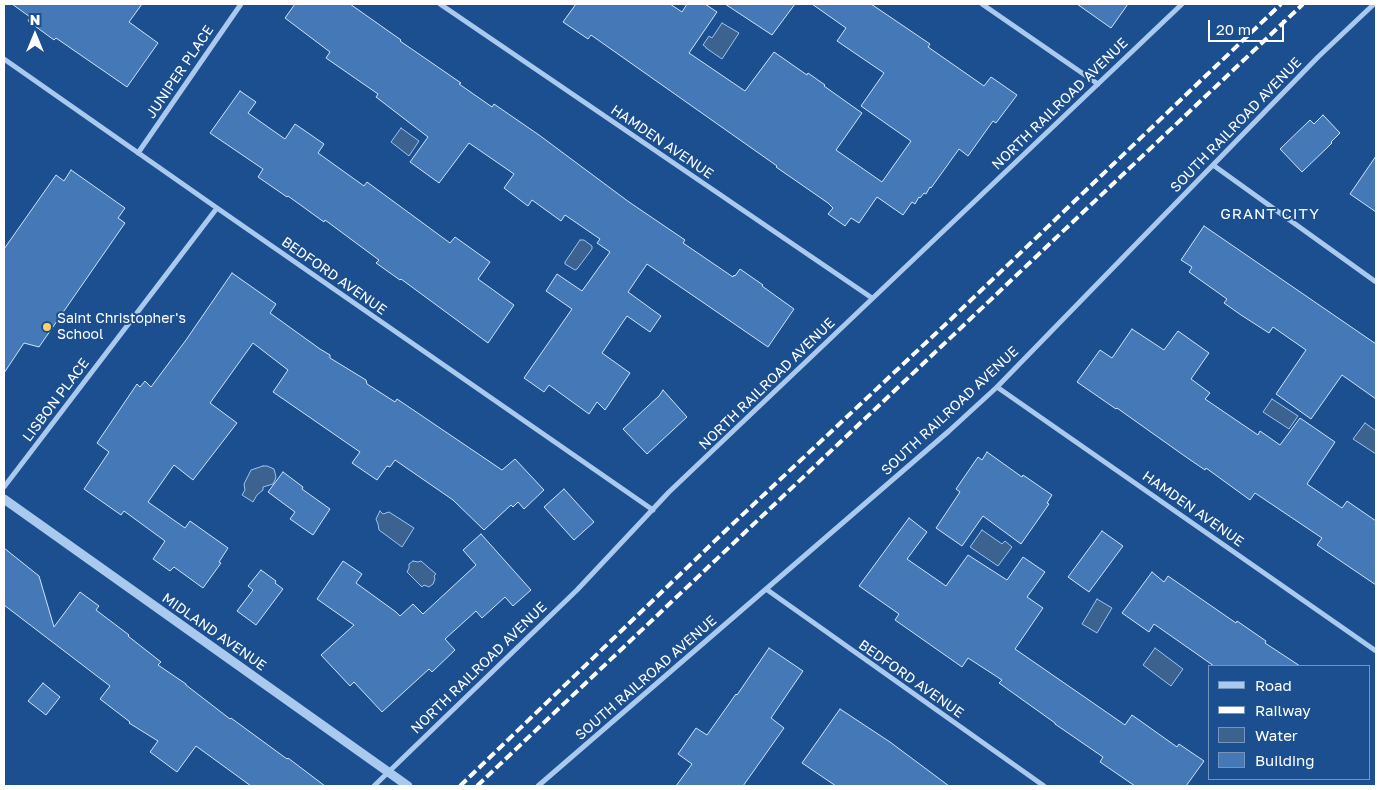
<!DOCTYPE html>
<style>
body{margin:0}
#map{position:relative;width:1380px;height:790px;overflow:hidden;background:#1b4f8f;font-family:"Golos Text",sans-serif}
canvas{display:block}
.frame{position:absolute;inset:0;border:5px solid #fff;pointer-events:none}
.legend{position:absolute;left:1208px;top:665px;width:162px;height:115px;box-sizing:border-box;background:#1b4f8f;border:1px solid #7695bc;margin:0;padding:6px 9px;list-style:none;font-size:15px;color:#fff}
.legend li{display:flex;align-items:center;gap:10px;height:25px}
.legend b{width:25px;border:1px solid #7695bc}
.north{position:absolute;left:10px;top:10px;width:50px;height:50px;-webkit-text-stroke:4px #1b4f8f;paint-order:stroke;rotate:0deg;font-size:14px;font-weight:700;line-height:20px;text-align:center;color:#fff}
.north::after{content:'';display:block;margin:auto;width:18px;height:22px;background:#fff;clip-path:polygon(50% 0,100% 100%,50% 72%,0 100%)}
.scale{position:absolute;left:1208px;top:20px;width:76px;height:22px;box-sizing:border-box;border:2px solid #fff;border-top:0;padding-left:6px;font-size:15px;line-height:18px;white-space:nowrap;color:#fff;-webkit-text-stroke:4px #1b4f8f;paint-order:stroke}
</style>
<div id="map">
<canvas width="1380" height="790"></canvas>
<div class="frame"></div>
<ul class="legend">
<li><b style="height:6px;background:#a9c9ee"></b>Road</li>
<li><b style="height:6px;background:#fff"></b>Railway</li>
<li><b style="height:14px;background:#3c6290"></b>Water</li>
<li><b style="height:14px;background:#4478b7"></b>Building</li>
</ul>
<div class="north">N</div>
<div class="scale">20 m</div>
</div>
<script>
const context = document.querySelector('canvas').getContext('2d');
context.lineJoin = 'round';
function fillPath(path, color) { context.fillStyle = color; context.fill(path, 'evenodd'); }
const shape = rows => new Path2D(rows.map(r => 'M' + r).join(''));
function stroke(path, color, width, dash) { context.strokeStyle = color; context.lineWidth = width; context.lineCap = dash ? 'butt' : 'round'; context.setLineDash(dash || []); context.stroke(path); }
function drawText(font, color, halo, rows, align = 'center') {
  context.font = font + ' "Golos Text",sans-serif'; context.lineWidth = 4; context.setLineDash([]); context.textBaseline = 'middle'; context.strokeStyle = halo; context.fillStyle = color; for (const [text, x, y, turn = 0] of rows) {
    context.save(); context.translate(x, y); context.rotate((+turn || 0) * Math.PI / 180); context.textAlign = isNaN(turn) ? turn : align; if (halo) context.strokeText(text, 0, 0); context.fillText(text, 0, 0); context.restore();
  }
}
const water = shape([
 [722,23,739,33,722,59,706,48,706,47,703,45,709,36,712,38,722,23],
 [401,128,419,141,409,156,391,142,401,128],
 [580,240,584,240,592,246,592,249,577,269,575,270,565,264,565,262,580,240],
 [1272,399,1298,416,1289,429,1263,412,1272,399],
 [1365,423,1376,431,1376,454,1353,439,1365,423],
 [263,466,267,466,274,469,276,477,275,480,273,484,263,487,263,490,257,495,253,502,242,495,245,490,244,484,251,470,263,466],
 [380,511,383,514,389,512,414,528,402,547,379,530,378,524,376,519,380,511],
 [982,530,1002,544,1005,541,1012,547,998,566,970,547,982,530],
 [413,561,418,562,421,561,436,574,434,576,435,579,433,584,429,587,424,585,422,587,407,572,409,568,409,564,413,561],
 [1097,599,1112,608,1097,633,1082,624,1097,599],
 [1155,648,1183,669,1171,686,1143,665,1155,648]
]);
fillPath(water, '#3c6290');
stroke(water, '#9cc4f0', 1);
const building = shape([
 [12,4,142,4,129,22,158,43,127,87,56,38,54,40,28,21,30,17,12,4],
 [295,4,350,4,401,40,400,41,461,83,459,84,492,107,494,104,539,135,629,202,685,240,683,243,733,277,734,275,735,276,740,269,763,285,762,286,794,309,768,347,647,264,628,292,661,316,650,332,627,316,602,353,630,373,605,410,597,402,589,414,549,385,544,392,524,378,572,309,546,291,557,274,582,291,610,252,597,243,600,239,565,215,561,221,532,200,528,206,504,188,514,174,469,143,439,183,410,162,428,137,376,97,378,94,326,58,330,52,285,18,295,4],
 [576,4,670,4,682,12,687,4,705,4,717,12,689,53,745,91,774,52,807,75,808,73,825,85,824,86,862,113,836,150,882,182,911,141,861,106,884,73,837,41,846,28,812,4,871,4,930,44,928,47,984,86,991,77,1017,95,996,123,993,121,968,156,959,149,931,188,930,187,926,194,924,193,920,198,919,197,915,204,912,202,903,215,877,197,859,223,851,218,845,226,828,214,833,208,828,203,776,167,777,166,591,35,588,39,563,22,576,4],
 [725,4,795,4,772,35,725,4],
 [1077,4,1128,4,1111,28,1077,4],
 [240,91,256,102,248,113,285,139,295,124,324,144,318,153,364,186,367,182,450,243,455,237,490,262,478,279,514,305,488,343,401,279,400,280,376,263,379,260,325,220,324,222,288,196,287,197,258,177,263,169,210,133,240,91],
 [1323,115,1340,133,1331,142,1332,143,1302,172,1280,149,1310,120,1314,124,1323,115],
 [1376,156,1376,212,1350,194,1376,156],
 [71,170,125,208,118,218,125,223,39,347,24,343,4,373,4,249,56,175,64,181,71,170],
 [1204,226,1376,344,1376,399,1342,375,1311,419,1276,394,1306,350,1273,327,1269,333,1241,315,1224,303,1227,299,1189,272,1192,267,1181,260,1204,226],
 [232,273,276,304,270,313,320,349,330,355,330,358,366,380,367,384,395,402,397,399,502,470,515,459,544,490,524,509,518,502,513,507,511,505,484,530,453,500,395,460,390,467,387,466,377,480,352,463,360,452,273,392,288,370,253,343,210,403,237,423,193,480,174,465,148,502,185,528,190,521,228,548,219,562,221,563,203,588,174,567,170,571,153,559,165,541,124,511,121,515,84,489,109,452,97,443,137,384,140,387,145,381,151,387,186,340,232,273],
 [1132,329,1164,350,1178,331,1209,353,1191,379,1210,393,1205,399,1258,435,1260,431,1280,445,1300,418,1335,442,1307,484,1342,508,1347,501,1376,521,1376,585,1317,545,1322,538,1255,493,1250,500,1206,468,1205,470,1186,457,1117,408,1116,409,1077,382,1100,350,1112,358,1132,329],
 [663,390,687,417,647,454,623,429,659,396,663,390],
 [987,452,1022,477,1023,475,1052,495,1047,503,1049,504,1021,544,983,516,962,546,936,528,960,492,956,489,978,457,982,460,987,452],
 [283,472,303,487,302,489,330,509,313,535,290,519,295,512,268,492,283,472],
 [564,489,594,522,574,540,544,507,564,489],
 [909,518,927,532,907,559,946,586,968,555,1007,580,1023,557,1045,572,1027,597,1043,608,1015,649,1125,725,1132,715,1177,747,1179,744,1204,761,1186,786,1135,786,1100,762,1103,757,1055,724,1055,723,999,683,1002,680,968,658,962,667,895,620,899,614,859,586,909,518],
 [1102,531,1123,546,1089,592,1068,577,1102,531],
 [481,534,531,590,513,606,505,597,482,618,476,611,445,639,455,650,432,672,429,669,382,712,354,682,350,686,321,655,354,625,317,599,343,561,362,574,356,583,396,612,400,616,413,604,423,614,476,565,463,550,481,534],
 [4,548,39,576,54,627,80,592,99,606,96,610,129,635,128,636,161,662,158,665,186,684,186,685,230,719,231,718,287,759,288,758,325,786,251,786,196,746,177,772,150,752,158,741,129,723,130,722,100,699,110,686,4,605,4,548],
 [261,570,276,581,275,583,283,589,256,625,237,611,253,590,248,586,261,570],
 [1152,572,1164,582,1168,576,1236,623,1237,621,1266,641,1265,643,1300,666,1214,666,1154,624,1149,632,1122,613,1152,572],
 [769,648,803,671,771,718,784,728,743,786,676,786,692,764,678,754,696,728,707,735,736,694,737,695,769,648],
 [43,683,60,697,46,715,28,701,43,683],
 [840,709,890,742,949,786,836,786,802,763,840,709]
]);
fillPath(building, '#4478b7');
stroke(building, '#cfe3fa', 1);
stroke(shape([
 [440,4,872,298],
 [982,4,1098,84],
 [4,59,217,208,653,510],
 [138,153,241,4],
 [1213,165,1376,282],
 [997,387,1376,651],
 [4,487,217,208],
 [766,589,1044,786],
 [374,786,577,590,669,492,1182,4],
 [538,786,949,431,997,387,1318,57,1374,4]
]), '#a9c9ee', 5);
stroke(shape([
 [4,499,408,786]
]), '#a9c9ee', 9);
stroke(shape([
 [460,786,722,534,948,322,1281,4],
 [477,786,1303,4]
]), '#fff', 4, [9, 4]);
for (const [x, y, r, color] of [
 [47,327,5,"#ffd166"]
]) { const dot = new Path2D(); dot.arc(x, y, r, 0, 2 * Math.PI); context.fillStyle = color; context.fill(dot); stroke(dot, '#1b4f8f', 2); }
drawText('14px', '#fff', '#1b4f8f', [
 ["JUNIPER PLACE",180,72,-56],
 ["NORTH RAILROAD AVENUE",1060,104,-44],
 ["SOUTH RAILROAD AVENUE",1236,125,-46],
 ["HAMDEN AVENUE",662,142,34],
 ["BEDFORD AVENUE",334,276,35],
 ["NORTH RAILROAD AVENUE",767,384,-44],
 ["LISBON PLACE",56,400,-53],
 ["SOUTH RAILROAD AVENUE",950,411,-43],
 ["HAMDEN AVENUE",1193,509,35],
 ["MIDLAND AVENUE",214,632,35],
 ["NORTH RAILROAD AVENUE",479,668,-44],
 ["SOUTH RAILROAD AVENUE",646,678,-41],
 ["BEDFORD AVENUE",911,679,35]
]);
drawText('14px', '#fff', '#1b4f8f', [
 ["Saint Christopher's",57,319],
 ["School",57,335]
], 'left');
context.letterSpacing = '1px';
drawText('15px', '#fff', '#1b4f8f', [
 ["GRANT CITY",1270,214]
]);
context.letterSpacing = '0px';
</script>
